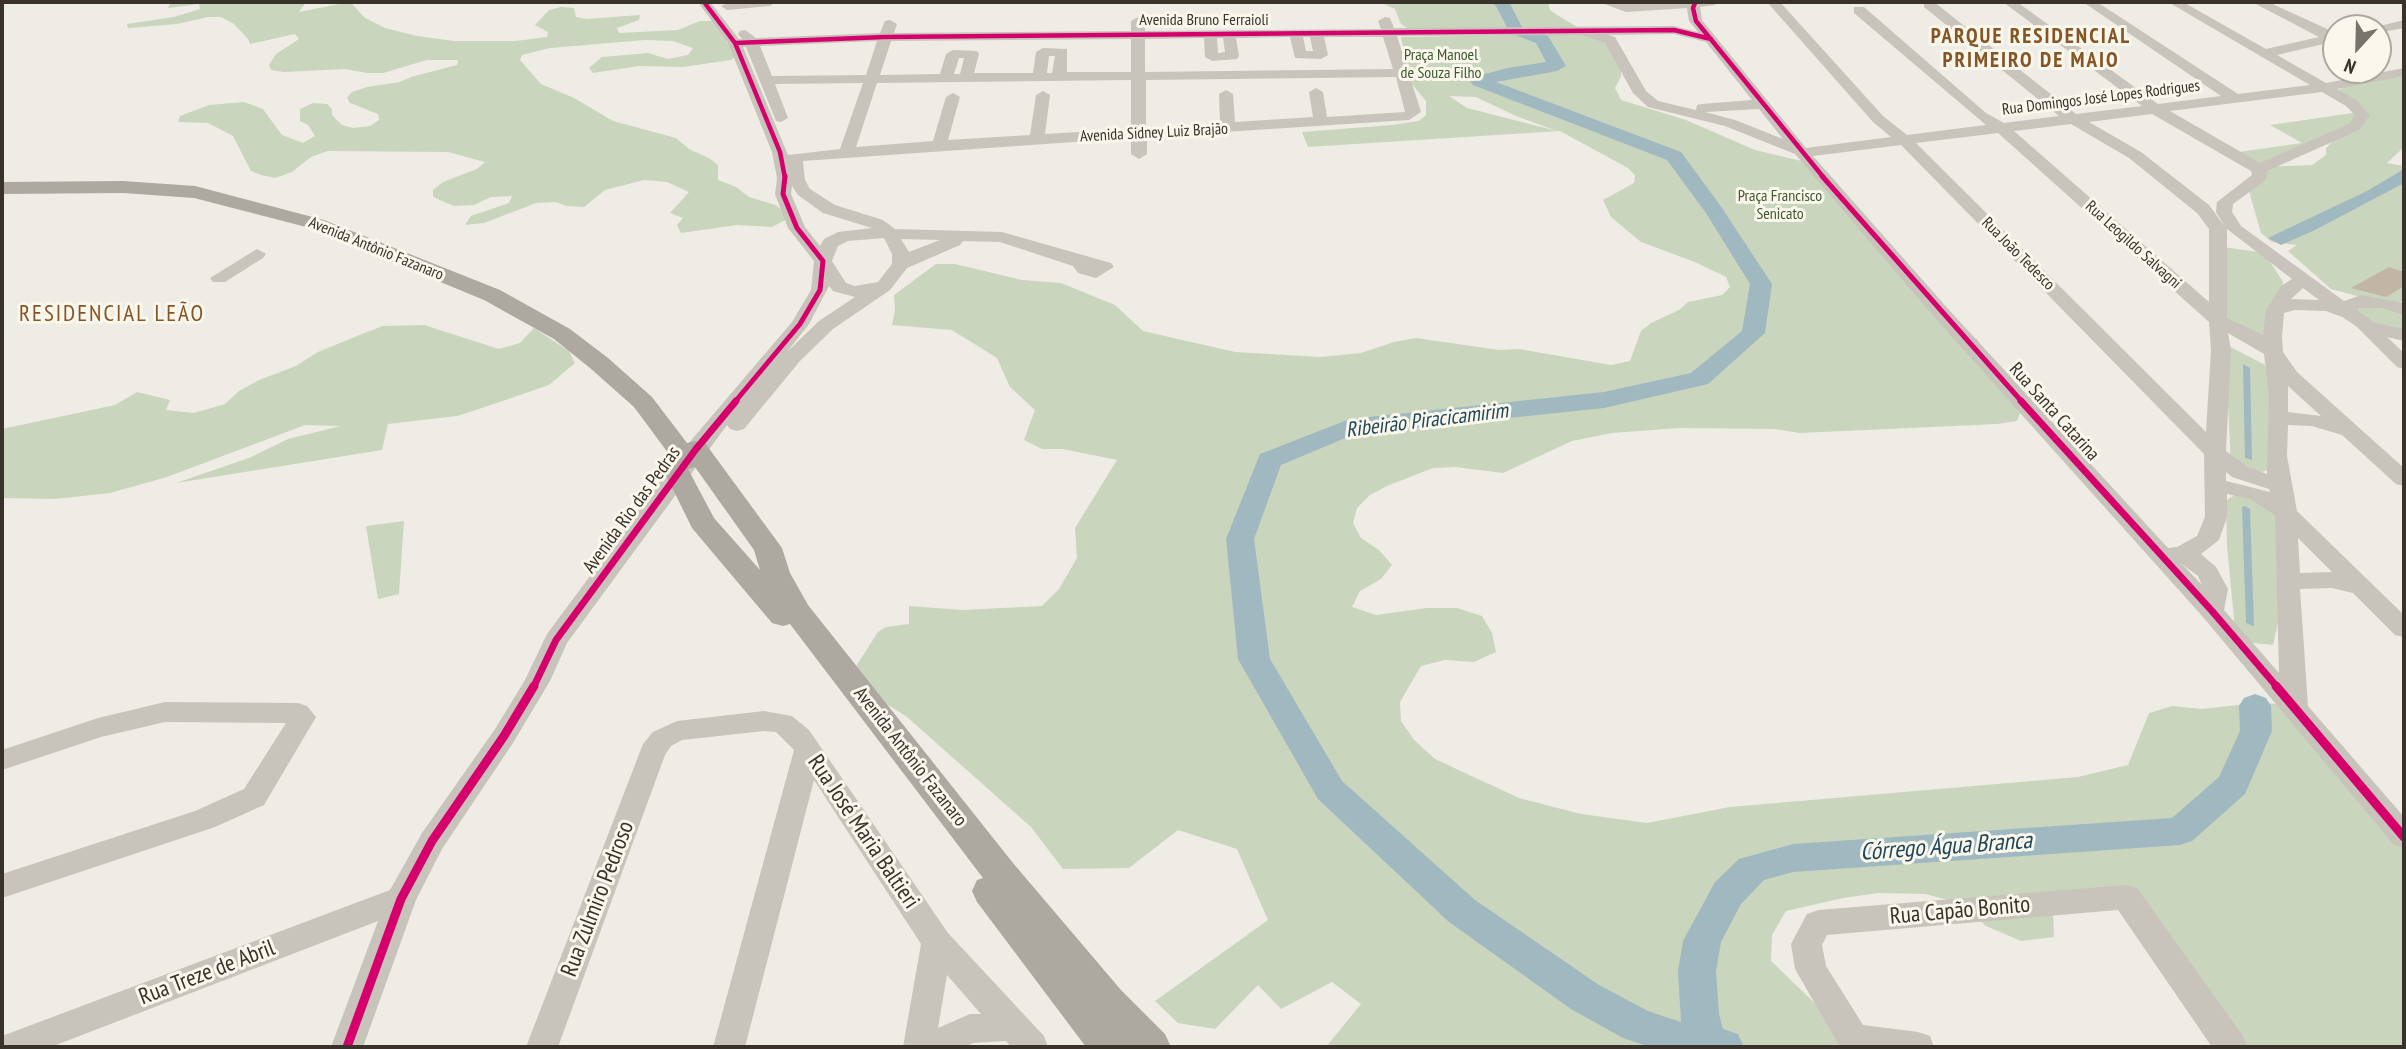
<!DOCTYPE html>
<meta charset="utf-8">
<style>
body{margin:0}
#map{position:relative;width:2406px;height:1049px;overflow:hidden;background:#eeece4;font-family:"PT Sans Narrow",sans-serif}
canvas{display:block}
.frame{position:absolute;inset:0;border:4px solid #39322a;pointer-events:none}
.north{position:absolute;left:2322px;top:14px;width:70px;height:70px;box-sizing:border-box;background:#faf7ec;border:2px solid #ada89e;border-radius:50%;rotate:202deg;font-size:19px;font-weight:700;line-height:28px;text-align:center;color:#39322a}
.north::after{content:'';display:block;margin:auto;width:24px;height:32px;background:#78736b;clip-path:polygon(50% 0,100% 100%,50% 72%,0 100%)}
</style>
<div id="map">
<canvas width="2406" height="1049"></canvas>
<div class="frame"></div>
<div class="north">N</div>
</div>
<script>
const context = document.querySelector('canvas').getContext('2d');
context.lineJoin = 'round';
function fillPath(path, color) { context.fillStyle = color; context.fill(path, 'evenodd'); }
const shape = rows => new Path2D(rows.map(r => 'M' + r).join(''));
function stroke(path, color, width, dash) { context.strokeStyle = color; context.lineWidth = width; context.lineCap = dash ? 'butt' : 'round'; context.setLineDash(dash || []); context.stroke(path); }
function drawText(font, color, halo, rows, align = 'center') {
  context.font = font + ' "PT Sans Narrow",sans-serif'; context.lineWidth = 6; context.setLineDash([]); context.textBaseline = 'middle'; context.strokeStyle = halo; context.fillStyle = color; for (const [text, x, y, turn = 0] of rows) {
    context.save(); context.translate(x, y); context.rotate((+turn || 0) * Math.PI / 180); context.textAlign = isNaN(turn) ? turn : align; if (halo) context.strokeText(text, 0, 0); context.fillText(text, 0, 0); context.restore();
  }
}
fillPath(shape([
 [171,2,306,2,299,12,339,4,352,4,365,18,385,28,417,36,454,41,516,41,547,37,548,32,535,25,549,10,561,7,574,8,576,17,587,19,640,15,639,20,617,28,619,33,678,30,700,21,714,21,727,35,726,41,737,55,731,60,683,67,639,66,593,73,589,68,602,57,648,53,668,59,688,55,693,48,673,41,645,40,550,48,522,55,520,60,541,84,574,98,613,121,676,138,689,149,709,158,718,165,718,180,736,187,749,197,775,205,784,211,785,220,772,227,737,225,681,233,677,225,683,218,670,213,689,192,667,182,644,180,605,190,584,207,567,206,555,202,536,203,484,223,465,225,471,216,509,203,512,196,491,197,474,205,454,206,433,197,433,190,443,182,477,169,485,162,448,152,328,151,311,157,292,172,275,178,261,175,251,171,233,136,208,123,178,122,180,116,209,105,244,102,263,109,282,135,303,143,315,136,308,125,300,121,300,109,313,103,327,104,332,109,332,115,342,125,353,128,370,126,379,120,378,114,350,103,347,98,352,92,367,87,400,82,411,77,457,65,458,60,427,60,383,73,367,73,345,69,284,72,271,70,269,65,276,54,299,39,295,34,250,44,248,39,234,24,221,17,208,17,177,24,128,28,127,24,174,17,200,9,199,4,168,8],
 [1380,2,1548,2,1550,10,1557,15,1611,47,1621,64,1621,76,1615,88,1621,100,1686,120,1755,150,1806,162,1955,332,1977,339,2021,410,2017,421,1997,424,1800,433,1774,429,1679,428,1612,433,1572,441,1503,473,1456,467,1433,468,1387,486,1370,495,1357,508,1353,523,1361,538,1379,550,1392,565,1381,579,1360,591,1352,607,1376,615,1427,608,1457,608,1482,616,1492,633,1496,652,1474,662,1445,660,1421,666,1400,702,1401,721,1414,740,1435,759,1519,798,1581,814,1647,823,1730,807,2078,777,2128,765,2149,713,2172,706,2202,709,2255,703,2283,704,2404,832,2404,1047,2231,1047,2199,1018,2147,906,2053,912,2054,937,2021,941,1986,926,1960,903,1925,894,1878,893,1843,898,1786,911,1772,935,1771,961,1823,1011,1843,1042,1843,1047,1326,1047,1361,1004,1332,982,1281,1009,1258,985,1215,1029,1178,1023,1155,1001,1268,920,1237,849,1178,830,1129,868,1063,869,1031,827,907,717,885,703,855,668,878,632,886,627,909,624,909,606,962,610,1042,606,1059,589,1077,558,1075,528,1117,460,1063,449,1042,449,1024,440,1035,410,1010,387,997,358,952,330,892,325,895,310,894,295,936,264,955,264,1022,280,1061,283,1115,305,1143,331,1235,352,1320,357,1361,353,1394,342,1416,338,1499,350,1519,349,1611,365,1630,361,1641,331,1651,323,1679,310,1688,302,1722,295,1730,287,1726,277,1695,262,1641,242,1611,217,1603,200,1634,183,1635,175,1628,168,1560,131,1308,147,1302,132,1392,125,1419,121,1426,115,1426,101,1411,83,1401,37,1523,35,1409,29,1401,24,1395,9],
 [1449,96,1476,97,1516,116,1557,131,1467,108],
 [2404,69,2404,147,2387,163,2404,166,2404,301,2390,305,2331,289,2288,251,2297,245,2272,242,2261,233,2247,184,2258,172,2232,153,2302,143,2270,125,2353,113,2335,92,2364,77],
 [2342,132,2326,148,2326,155,2312,165,2264,167],
 [2223,247,2259,252,2269,260,2283,282,2274,342,2221,321],
 [2363,305,2404,312,2404,332,2387,330,2356,314,2357,307],
 [424,325,499,349,520,343,534,328,569,351,575,363,549,385,479,409,457,416,388,424,382,450,176,483,249,458,288,439,341,426,305,425,167,477,110,493,55,499,2,498,2,429,115,405,137,392,170,400,166,410,194,413,225,404,239,391,259,380,296,366,318,352,362,334,383,326],
 [2225,344,2265,365,2272,389,2270,469,2254,475,2231,465],
 [2242,494,2277,507,2279,618,2273,645,2253,643,2235,629,2227,546,2226,501,2234,495],
 [404,521,399,594,378,599,366,526]
]), '#cad5be');
fillPath(shape([
 [2404,169,2404,183,2315,230,2281,245,2268,238,2367,191],
 [2243,364,2250,368,2252,460,2245,458],
 [2245,506,2250,509,2254,626,2246,623,2242,507]
]), '#a0b8bf');
fillPath(shape([
 [1490,2,1509,2,1522,27,1548,36,1566,66,1557,71,1496,82,1681,152,1722,208,1772,284,1765,333,1708,384,1604,408,1355,434,1281,465,1254,539,1270,659,1342,781,1475,900,1599,985,1648,1011,1681,1022,1678,971,1683,941,1715,882,1739,859,1793,844,2172,818,2219,777,2240,731,2239,706,2244,698,2255,694,2266,698,2271,706,2272,731,2245,794,2192,841,2180,845,1793,872,1764,880,1741,904,1721,942,1716,971,1719,1014,1723,1029,1738,1034,1744,1047,1650,1047,1623,1038,1571,1009,1449,922,1318,799,1238,659,1226,539,1260,454,1350,419,1604,392,1691,373,1742,331,1750,284,1706,213,1667,160,1473,85,1470,81,1473,77,1508,68,1546,62,1536,43,1510,33,1496,6,1490,2]
]), '#a0b8bf');
fillPath(shape([
 [2389,267,2404,272,2404,286,2386,297,2351,288]
]), '#c1b5a6');
fillPath(shape([
 [698,2,710,2,739,39,742,39,738,34,740,31,745,30,756,38,880,33,885,21,890,20,897,24,894,33,1131,31,1131,21,1138,17,1145,21,1145,31,1381,29,1378,21,1385,17,1390,18,1394,28,1674,26,1698,32,1689,21,1687,8,1626,12,1599,2,1626,4,1717,2,1715,5,1700,7,1702,20,1806,148,1891,137,1873,122,1767,2,1780,2,1883,116,1907,135,1986,125,1854,13,1854,7,1864,7,1986,113,2004,123,2059,116,1924,7,1924,2,1934,2,2076,114,2142,106,2003,2,2017,2,2158,104,2221,96,2083,2,2097,2,2238,94,2310,85,2168,2,2183,2,2266,49,2319,37,2252,2,2268,2,2336,33,2336,41,2277,55,2326,83,2404,68,2404,76,2337,89,2356,100,2370,115,2359,130,2267,171,2266,180,2233,204,2232,212,2241,226,2344,301,2361,295,2404,303,2404,315,2382,308,2358,308,2358,311,2375,323,2404,329,2404,341,2387,337,2404,353,2404,369,2397,367,2356,326,2342,317,2326,311,2295,310,2284,313,2282,337,2283,352,2297,372,2404,468,2404,486,2396,484,2342,435,2312,426,2288,425,2287,456,2297,511,2404,615,2404,637,2395,635,2353,593,2332,588,2300,589,2308,706,2404,817,2404,848,2394,845,2203,617,1936,319,1795,154,1725,126,1648,107,1633,93,1605,43,1583,35,1397,36,1421,112,1409,120,1147,137,1147,154,1139,159,1131,154,1131,138,803,161,805,180,810,189,835,205,883,220,895,229,1002,232,1111,263,1114,267,1096,278,1078,273,1073,266,1000,242,963,241,960,245,907,268,890,290,833,329,800,361,744,429,737,431,730,429,727,425,567,643,550,681,513,743,442,849,416,900,363,1047,331,1047,378,921,51,1047,2,1047,2,1036,390,890,422,833,495,729,525,680,547,634,688,444,792,322,811,290,814,261,788,228,775,194,777,178,772,152,728,43,698,2],
 [1674,34,1706,42,1752,100,1702,104,1697,105,1696,110,1658,101,1646,91,1615,37,1608,35,1674,34],
 [1290,37,1295,58,1321,59,1328,55,1324,37,1383,37,1393,69,1145,72,1145,39,1204,38,1205,57,1212,61,1237,59,1239,56,1236,38,1290,37],
 [1303,37,1310,37,1313,51,1306,51,1303,37],
 [1217,38,1223,38,1225,52,1218,53,1217,38],
 [1131,39,1131,72,1067,72,1067,49,1043,48,1036,52,1033,73,974,73,979,54,977,51,953,50,946,54,940,74,880,75,891,41,1131,39],
 [877,41,866,75,772,76,760,46,877,41],
 [743,47,746,47,776,121,781,122,788,118,775,84,863,83,840,149,788,155,743,47],
 [1049,56,1055,56,1052,73,1047,73,1049,56],
 [959,58,964,58,960,74,954,74,959,58],
 [1396,77,1405,112,1327,117,1323,92,1316,88,1309,92,1313,117,1235,122,1233,94,1226,90,1219,94,1220,123,1146,128,1146,80,1396,77],
 [1131,80,1131,129,1045,134,1050,95,1043,91,1036,95,1030,135,948,140,960,97,953,93,946,97,933,141,856,147,877,83,1131,80],
 [2322,92,2346,106,2355,115,2349,124,2260,163,2170,111,2322,92],
 [1759,109,1783,139,1735,120,1705,112,1759,109],
 [2152,114,2251,171,2252,175,2217,202,2216,212,2226,228,2209,205,2141,152,2089,122,2152,114],
 [2071,124,2129,158,2197,213,2209,229,2209,302,2014,131,2071,124],
 [1998,133,2209,322,2211,350,2206,432,1916,143,1998,133],
 [1901,145,2204,454,2205,517,2197,536,2177,547,2168,548,1950,311,1813,156,1901,145],
 [792,186,798,195,823,213,872,228,838,232,824,239,820,246,805,227,791,194,792,186],
 [2227,229,2292,279,2281,286,2266,310,2263,335,2227,318,2227,229],
 [884,238,892,254,892,264,878,282,855,286,846,283,832,261,838,246,848,241,884,238],
 [901,239,940,240,909,252,901,239],
 [829,286,833,291,855,297,819,321,787,352,809,324,829,286],
 [2303,288,2319,300,2291,299,2303,288],
 [2228,333,2264,354,2269,395,2267,474,2248,467,2226,451,2231,350,2228,333],
 [2288,386,2321,416,2288,412,2288,386],
 [2226,472,2232,477,2269,489,2270,492,2226,481,2226,472],
 [2227,494,2250,499,2275,515,2279,673,2224,610,2228,589,2216,567,2201,554,2219,540,2227,517,2227,494],
 [2298,538,2332,572,2300,573,2298,538],
 [2182,564,2198,576,2202,585,2182,564],
 [731,2,776,2,770,6,727,10,721,6,731,2],
 [2404,20,2404,28,2378,33,2378,28,2372,28,2404,20],
 [257,249,266,254,263,258,225,282,213,282,210,278,257,249],
 [165,702,298,703,307,706,316,717,264,805,215,827,2,898,2,874,195,811,244,789,286,723,165,722,101,737,2,770,2,750,98,718,165,702],
 [764,711,792,716,809,730,948,933,1044,1036,1048,1047,1011,1047,1006,1041,973,1043,964,1047,903,1047,921,944,814,780,745,1047,713,1047,794,750,776,732,764,731,682,740,671,746,665,755,558,1047,526,1047,643,744,653,732,677,721,764,711],
 [947,975,981,1014,970,1014,938,1028,947,975],
 [2126,885,2137,888,2243,1036,2247,1047,2212,1047,2118,910,1827,935,1822,945,1826,966,1863,1025,1918,1032,1930,1036,1934,1047,1840,1047,1795,969,1791,944,1807,914,1818,910,2126,885]
]), '#c8c4bc');
fillPath(shape([
 [123,181,195,186,324,220,500,290,570,329,608,358,652,397,687,443,696,441,705,443,782,548,790,573,808,605,1013,863,1121,990,1165,1034,1171,1047,1086,1047,977,902,972,891,977,880,983,878,790,624,783,626,772,623,692,528,665,473,669,467,677,465,634,407,590,368,554,339,484,300,310,228,194,198,123,193,2,194,2,182,123,181],
 [695,467,754,550,760,570,714,518,688,469,695,467]
]), '#ada9a1');
stroke(shape([
 [704,2,735,43,780,152,785,178],
 [1695,3,1693,8,1696,21,1824,178],
 [735,43,884,37,1674,30,1711,39]
]), '#d6006c', 4.5);
stroke(shape([
 [1822,176,2023,403],
 [734,403,800,324,820,290,823,261,797,228,783,194,785,176]
]), '#d6006c', 5);
stroke(shape([
 [2021,401,2212,611,2278,688],
 [533,688,556,640,696,449,736,401]
]), '#d6006c', 7);
stroke(shape([
 [2276,686,2404,837],
 [347,1047,401,899,432,841,504,736,534,686]
]), '#d6006c', 9);
drawText('16px', '#39322a', '#faf7ec', [
 ["Avenida Bruno Ferraioli",1204,20],
 ["Rua Domingos José Lopes Rodrigues",2101,98,-7],
 ["Avenida Sidney Luiz Brajão",1154,133,-3],
 ["Rua Leogildo Salvagni",2133,245,42],
 ["Avenida Antônio Fazanaro",376,249,22],
 ["Rua João Tedesco",2018,254,45]
]);
drawText('16px', '#3e572e', '#faf7ec', [
 ["Praça Manoel",1441,55],
 ["de Souza Filho",1441,73],
 ["Praça Francisco",1780,196],
 ["Senicato",1780,214]
]);
drawText('19px', '#39322a', '#faf7ec', [
 ["Rua Santa Catarina",2054,412,48],
 ["Avenida Rio das Pedras",632,510,-54],
 ["Avenida Antônio Fazanaro",910,757,52]
]);
context.letterSpacing = '2px';
drawText('bold 21px', '#865525', '#faf7ec', [
 ["PARQUE RESIDENCIAL",2031,37],
 ["PRIMEIRO DE MAIO",2031,61]
]);
context.letterSpacing = '0px';
drawText('italic 21px', '#20475a', '#faf7ec', [
 ["Ribeirão Piracicamirim",1427,421,-7]
]);
context.letterSpacing = '2px';
drawText('23px', '#865525', '#faf7ec', [
 ["RESIDENCIAL LEÃO",112,314]
]);
context.letterSpacing = '0px';
drawText('23px', '#39322a', '#faf7ec', [
 ["Rua José Maria Baltieri",863,832,56],
 ["Rua Zulmiro Pedroso",598,899,-69],
 ["Rua Capão Bonito",1960,911,-5],
 ["Rua Treze de Abril",207,973,-21]
]);
drawText('italic 24px', '#20475a', '#faf7ec', [
 ["Córrego Água Branca",1946,847,-4]
]);
</script>
